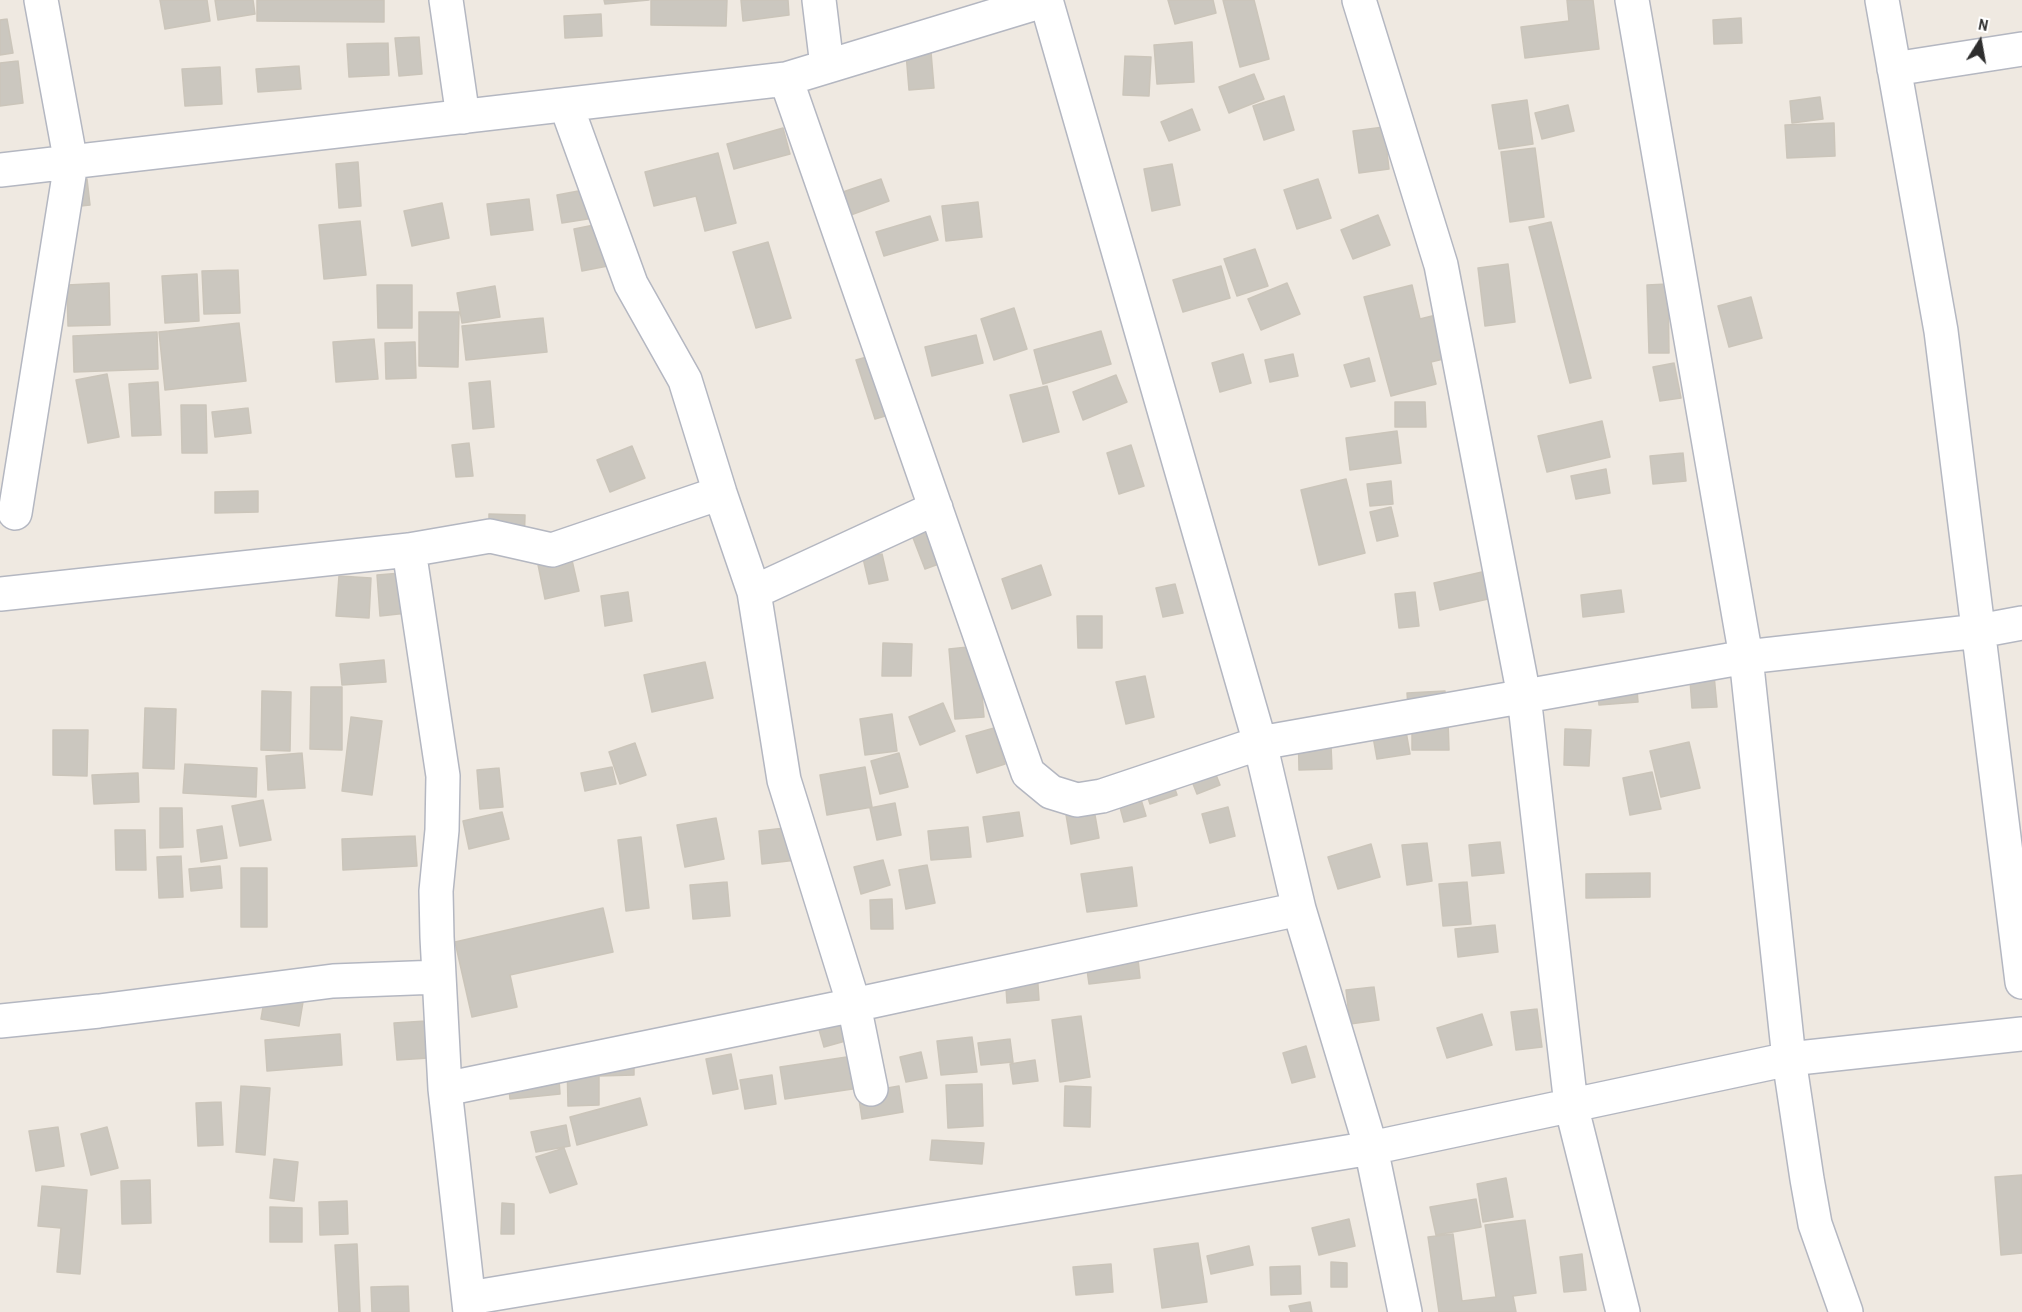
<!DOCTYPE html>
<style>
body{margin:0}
#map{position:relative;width:2022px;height:1312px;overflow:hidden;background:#efe9e1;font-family:"Archivo Narrow",sans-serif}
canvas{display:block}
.north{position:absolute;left:1950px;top:12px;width:60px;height:60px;-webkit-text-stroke:4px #fff;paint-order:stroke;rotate:11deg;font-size:16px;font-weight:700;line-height:24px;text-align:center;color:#2e2e2e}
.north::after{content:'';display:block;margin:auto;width:21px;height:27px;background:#2e2e2e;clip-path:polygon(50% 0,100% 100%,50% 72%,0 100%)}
</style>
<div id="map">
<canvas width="2022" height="1312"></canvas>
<div class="north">N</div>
</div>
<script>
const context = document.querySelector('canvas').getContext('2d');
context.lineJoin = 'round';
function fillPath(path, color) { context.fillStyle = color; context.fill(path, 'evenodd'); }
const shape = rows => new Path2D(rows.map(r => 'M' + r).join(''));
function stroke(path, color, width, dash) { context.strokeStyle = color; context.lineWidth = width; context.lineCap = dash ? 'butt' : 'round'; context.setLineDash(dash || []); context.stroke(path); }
const building = shape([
 [160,0,207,0,210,21,165,29,160,0],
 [215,0,253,0,255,14,218,20,215,0],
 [257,0,384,0,384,22,257,21,257,0],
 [604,0,649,0,605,4,604,0],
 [651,0,727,0,726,26,651,25,651,0],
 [741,0,788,0,789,15,743,21,741,0],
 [1168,0,1213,0,1216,13,1175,24,1168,0],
 [1223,0,1254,0,1269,59,1240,67,1223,0],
 [1567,0,1593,0,1599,49,1525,58,1521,27,1569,21,1567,0],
 [601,14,602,36,565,38,564,16,601,14],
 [1741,18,1742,43,1714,44,1713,20,1741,18],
 [7,19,13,53,0,55,0,20,7,19],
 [419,37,422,74,399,76,395,38,419,37],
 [1192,42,1194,82,1157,84,1154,45,1192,42],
 [388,43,389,75,349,77,347,44,388,43],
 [931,52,934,88,909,90,906,53,931,52],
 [1125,56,1151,57,1149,96,1123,95,1125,56],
 [18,61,23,103,0,106,0,63,18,61],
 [299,66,301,89,258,92,256,69,299,66],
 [220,67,222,104,185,106,182,69,220,67],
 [1254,74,1264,99,1229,113,1219,87,1254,74],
 [1284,96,1294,130,1264,140,1253,106,1284,96],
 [1820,97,1823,119,1792,123,1790,101,1820,97],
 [1527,100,1533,144,1499,149,1492,105,1527,100],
 [1568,105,1574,131,1542,139,1535,113,1568,105],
 [1192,109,1200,130,1169,141,1161,122,1192,109],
 [1834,123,1835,156,1787,158,1785,125,1834,123],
 [1384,127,1389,169,1359,173,1353,131,1384,127],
 [783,128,790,154,734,169,727,144,783,128],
 [1535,148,1544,217,1510,222,1501,152,1535,148],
 [718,153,736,223,705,231,696,196,654,206,645,172,718,153],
 [358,162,361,206,339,208,336,164,358,162],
 [1172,164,1180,205,1152,211,1144,169,1172,164],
 [87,179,90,205,62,208,59,182,87,179],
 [881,179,889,201,848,216,840,193,881,179],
 [1318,179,1331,218,1297,229,1284,190,1318,179],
 [589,189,594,218,562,223,557,195,589,189],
 [529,199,533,230,491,235,487,204,529,199],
 [978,202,982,237,946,241,942,206,978,202],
 [442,203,449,238,412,246,404,211,442,203],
 [1378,215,1390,245,1353,259,1341,230,1378,215],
 [930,216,938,240,884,256,876,232,930,216],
 [360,221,366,275,324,279,319,225,360,221],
 [609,222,618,264,582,271,574,229,609,222],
 [1551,222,1591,378,1570,383,1529,227,1551,222],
 [768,242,791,318,756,328,733,252,768,242],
 [1255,249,1268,286,1237,296,1224,259,1255,249],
 [1508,264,1515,322,1485,326,1478,268,1508,264],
 [1221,266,1230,298,1183,312,1173,280,1221,266],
 [238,270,240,313,204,314,202,271,238,270],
 [197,274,199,321,165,323,162,276,197,274],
 [109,283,110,325,68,326,67,285,109,283],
 [1287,283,1300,314,1261,330,1248,299,1287,283],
 [1668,284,1669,353,1649,353,1647,285,1668,284],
 [377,285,412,285,412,328,378,328,377,285],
 [1412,285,1420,319,1444,313,1456,356,1431,362,1436,384,1391,396,1364,297,1412,285],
 [495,286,500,317,462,323,457,293,495,286],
 [1751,297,1762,338,1729,347,1718,306,1751,297],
 [1014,308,1027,349,994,360,981,319,1014,308],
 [419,312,459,312,458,367,419,366,419,312],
 [543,318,547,352,466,360,462,326,543,318],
 [239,323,246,381,165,390,159,332,239,323],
 [1101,331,1111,364,1043,384,1034,350,1101,331],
 [157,332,158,369,74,372,73,336,157,332],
 [976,335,983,363,932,376,925,347,976,335],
 [374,339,378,379,336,382,333,342,374,339],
 [415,342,416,378,386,379,385,343,415,342],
 [881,353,899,412,875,419,856,360,881,353],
 [1243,354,1251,383,1220,392,1212,363,1243,354],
 [1293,354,1298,376,1270,382,1265,360,1293,354],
 [1369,358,1375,381,1351,387,1344,365,1369,358],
 [1674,363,1681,398,1660,401,1653,367,1674,363],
 [107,374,119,437,88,443,76,380,107,374],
 [1116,375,1127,402,1083,420,1073,392,1116,375],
 [490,381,494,427,473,429,469,383,490,381],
 [158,382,161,435,132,436,129,384,158,382],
 [1047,386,1059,432,1023,442,1010,395,1047,386],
 [1395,402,1425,402,1426,427,1395,427,1395,402],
 [181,405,206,405,207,453,182,453,181,405],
 [248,408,251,433,215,437,212,412,248,408],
 [1602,421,1610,457,1547,472,1538,436,1602,421],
 [1397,431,1401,463,1350,470,1346,438,1397,431],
 [469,443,473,476,456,477,452,445,469,443],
 [1131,445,1144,486,1119,494,1107,453,1131,445],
 [632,446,645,478,610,492,597,460,632,446],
 [1683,453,1686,481,1653,484,1650,456,1683,453],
 [1606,469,1610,493,1576,499,1571,476,1606,469],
 [1346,479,1365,553,1319,565,1301,490,1346,479],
 [1391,481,1393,504,1370,506,1367,484,1391,481],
 [258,491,258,512,215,513,215,492,258,491],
 [1391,507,1398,536,1377,541,1370,512,1391,507],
 [489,514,525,515,524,547,489,546,489,514],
 [932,522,947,561,925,569,910,530,932,522],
 [566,534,579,591,545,599,533,540,566,534],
 [882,554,888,580,869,584,863,558,882,554],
 [1041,565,1051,595,1012,609,1002,579,1041,565],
 [1495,569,1501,596,1440,610,1434,583,1495,569],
 [414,572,417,612,380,616,377,575,414,572],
 [339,576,371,578,369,618,336,616,339,576],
 [1175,584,1183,613,1163,617,1156,588,1175,584],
 [1621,590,1624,612,1583,617,1581,595,1621,590],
 [628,592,632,621,605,626,601,596,628,592],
 [1415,592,1419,626,1399,628,1395,594,1415,592],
 [1077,616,1102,616,1102,648,1078,648,1077,616],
 [883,643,912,644,911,676,882,676,883,643],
 [978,646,984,717,955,719,949,649,978,646],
 [384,660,386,682,342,685,340,664,384,660],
 [705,662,713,698,652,712,644,675,705,662],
 [1713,664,1717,707,1692,708,1689,666,1713,664],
 [1145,676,1154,717,1126,724,1116,682,1145,676],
 [1636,678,1638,702,1599,705,1597,681,1636,678],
 [311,687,342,687,342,750,310,749,311,687],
 [262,691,291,692,290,751,261,750,262,691],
 [1445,691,1446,717,1409,719,1407,693,1445,691],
 [943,703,955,731,920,745,909,717,943,703],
 [145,708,176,709,174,769,143,768,145,708],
 [1402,709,1410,754,1377,759,1369,714,1402,709],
 [892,714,897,751,865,755,860,719,892,714],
 [351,717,382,721,372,795,342,791,351,717],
 [1412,721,1448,721,1449,750,1412,750,1412,721],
 [1330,722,1332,769,1299,770,1298,723,1330,722],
 [994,728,1005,764,977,773,966,736,994,728],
 [1565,729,1591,730,1589,766,1564,765,1565,729],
 [53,730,88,730,87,776,53,775,53,730],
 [1689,742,1700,788,1661,797,1650,751,1689,742],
 [635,743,646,775,620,784,609,752,635,743],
 [302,753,305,788,268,790,266,756,302,753],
 [899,753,908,787,880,794,871,761,899,753],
 [1209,757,1220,785,1197,794,1186,766,1209,757],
 [185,764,257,768,256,797,183,793,185,764],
 [612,767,616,784,585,791,581,773,612,767],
 [865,767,872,807,827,815,820,775,865,767],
 [499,768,503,807,480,809,477,770,499,768],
 [1169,771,1177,795,1150,804,1142,780,1169,771],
 [1652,772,1661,809,1630,815,1623,778,1652,772],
 [138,773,139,802,94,804,92,775,138,773],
 [1136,783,1146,816,1124,822,1115,789,1136,783],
 [1090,787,1099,838,1071,844,1062,791,1090,787],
 [263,800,271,840,240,846,232,806,263,800],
 [895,803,901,835,877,840,870,808,895,803],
 [1228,807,1235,836,1210,843,1202,814,1228,807],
 [160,808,182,808,183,847,160,848,160,808],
 [502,812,509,839,469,849,463,821,502,812],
 [1019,812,1023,836,987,842,983,817,1019,812],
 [716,818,724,859,685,867,677,825,716,818],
 [222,826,227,858,201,862,197,830,222,826],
 [802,826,806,859,762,864,759,831,802,826],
 [968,827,971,857,931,860,928,831,968,827],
 [115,830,145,830,146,870,116,870,115,830],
 [415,836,417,866,343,870,342,839,415,836],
 [641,837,649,908,626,911,618,840,641,837],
 [1500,842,1504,873,1472,876,1469,845,1500,842],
 [1427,843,1432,881,1407,885,1402,845,1427,843],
 [1371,844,1380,877,1338,889,1328,857,1371,844],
 [181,856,183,897,159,898,157,857,181,856],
 [883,860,890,885,861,894,854,867,883,860],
 [927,865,935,903,906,909,899,870,927,865],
 [220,866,222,888,191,891,189,869,220,866],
 [1132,867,1137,906,1087,912,1081,874,1132,867],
 [241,868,267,868,267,927,241,927,241,868],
 [1650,873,1650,897,1586,898,1586,874,1650,873],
 [727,882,730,916,693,919,690,885,727,882],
 [1467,882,1471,924,1443,926,1439,884,1467,882],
 [892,899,893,929,871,929,870,900,892,899],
 [603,908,613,952,510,975,517,1007,472,1017,455,942,603,908],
 [1495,925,1498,952,1458,957,1455,929,1495,925],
 [1137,950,1140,978,1089,984,1085,956,1137,950],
 [1037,970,1039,1000,1007,1003,1005,972,1037,970],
 [267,984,305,990,299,1026,261,1019,267,984],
 [1374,987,1379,1020,1350,1024,1346,990,1374,987],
 [846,1003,856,1038,824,1047,814,1012,846,1003],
 [1537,1009,1542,1047,1516,1050,1511,1012,1537,1009],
 [1482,1014,1492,1045,1447,1058,1437,1028,1482,1014],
 [1081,1016,1090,1077,1060,1082,1052,1020,1081,1016],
 [426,1021,429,1058,397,1060,394,1023,426,1021],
 [340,1034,342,1065,267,1071,265,1040,340,1034],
 [972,1037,977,1072,941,1075,937,1041,972,1037],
 [1010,1039,1013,1062,981,1065,978,1043,1010,1039],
 [1306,1046,1315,1077,1292,1083,1283,1053,1306,1046],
 [921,1052,927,1078,906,1082,900,1057,921,1052],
 [731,1054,738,1089,713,1094,706,1059,731,1054],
 [860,1055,866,1087,785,1099,780,1067,860,1055],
 [634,1059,634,1075,599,1076,599,1105,568,1106,567,1061,634,1059],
 [1035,1060,1038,1081,1013,1084,1010,1064,1035,1060],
 [558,1064,560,1094,510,1099,507,1069,558,1064],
 [772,1075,776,1104,745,1109,740,1080,772,1075],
 [982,1084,983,1126,948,1128,946,1085,982,1084],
 [241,1086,270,1088,265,1155,236,1152,241,1086],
 [899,1086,903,1112,862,1119,858,1093,899,1086],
 [1065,1086,1091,1087,1090,1127,1064,1126,1065,1086],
 [640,1098,647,1125,577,1145,570,1117,640,1098],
 [221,1102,223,1145,198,1146,196,1103,221,1102],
 [566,1125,570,1146,536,1152,531,1132,566,1125],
 [58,1127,64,1166,36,1171,29,1131,58,1127],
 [107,1127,118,1168,91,1175,81,1134,107,1127],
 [932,1140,984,1143,982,1164,930,1160,932,1140],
 [564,1148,577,1184,550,1193,536,1157,564,1148],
 [274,1159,298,1162,294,1201,270,1198,274,1159],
 [2022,1175,2022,1253,2001,1255,1995,1177,2022,1175],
 [1506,1178,1513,1217,1483,1222,1477,1184,1506,1178],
 [150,1180,151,1223,122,1224,121,1181,150,1180],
 [42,1186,87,1190,80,1274,57,1272,61,1228,38,1226,42,1186],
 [1476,1199,1481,1227,1436,1235,1430,1207,1476,1199],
 [347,1201,348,1234,320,1235,319,1202,347,1201],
 [502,1203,514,1204,514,1234,501,1234,502,1203],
 [270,1207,302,1208,302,1242,270,1242,270,1207],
 [1349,1219,1355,1246,1319,1255,1312,1228,1349,1219],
 [1525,1220,1536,1293,1513,1296,1516,1312,1439,1312,1428,1237,1453,1234,1462,1301,1496,1297,1485,1225,1525,1220],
 [1198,1243,1207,1302,1162,1308,1154,1249,1198,1243],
 [357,1244,360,1312,339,1312,335,1245,357,1244],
 [1249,1246,1253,1265,1211,1274,1207,1256,1249,1246],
 [1582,1254,1586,1290,1564,1292,1560,1257,1582,1254],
 [1331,1262,1347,1263,1347,1287,1331,1287,1331,1262],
 [1111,1264,1113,1292,1076,1295,1073,1267,1111,1264],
 [1300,1266,1301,1294,1271,1295,1270,1267,1300,1266],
 [408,1286,409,1312,372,1312,371,1287,408,1286],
 [1310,1302,1312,1312,1291,1312,1289,1306,1310,1302]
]);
fillPath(building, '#cbc7bf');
stroke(building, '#cbc5ba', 1.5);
const minor = shape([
 [446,0,463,117],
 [819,0,827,66],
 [1046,0,1260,743,1299,909,1371,1148,1405,1312],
 [1359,0,1441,265,1524,696,1571,1105,1623,1312],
 [1632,0,1746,657,1789,1059,1807,1179,1815,1224,1846,1312],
 [1882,0,1941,331,2022,982],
 [1894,69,2022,49],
 [786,79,1028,773,1051,792,1077,800,1102,796,1260,743,1746,657,1979,631,2022,623],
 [566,105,631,284,685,380,720,493,754,592,784,780,854,1005,871,1089],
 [0,170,786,79,1046,0],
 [15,513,71,163,41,0],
 [409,550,443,776,442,830,436,891,437,937,445,1089,470,1312],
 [754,592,936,508],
 [0,594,409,550,490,536,552,550,720,493],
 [0,1021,99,1011,333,981,439,977],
 [445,1089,854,1005,1299,909],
 [469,1298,1371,1148,1789,1059,2022,1034]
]);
stroke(minor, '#b4b7c1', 36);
stroke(minor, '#fff', 33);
</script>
